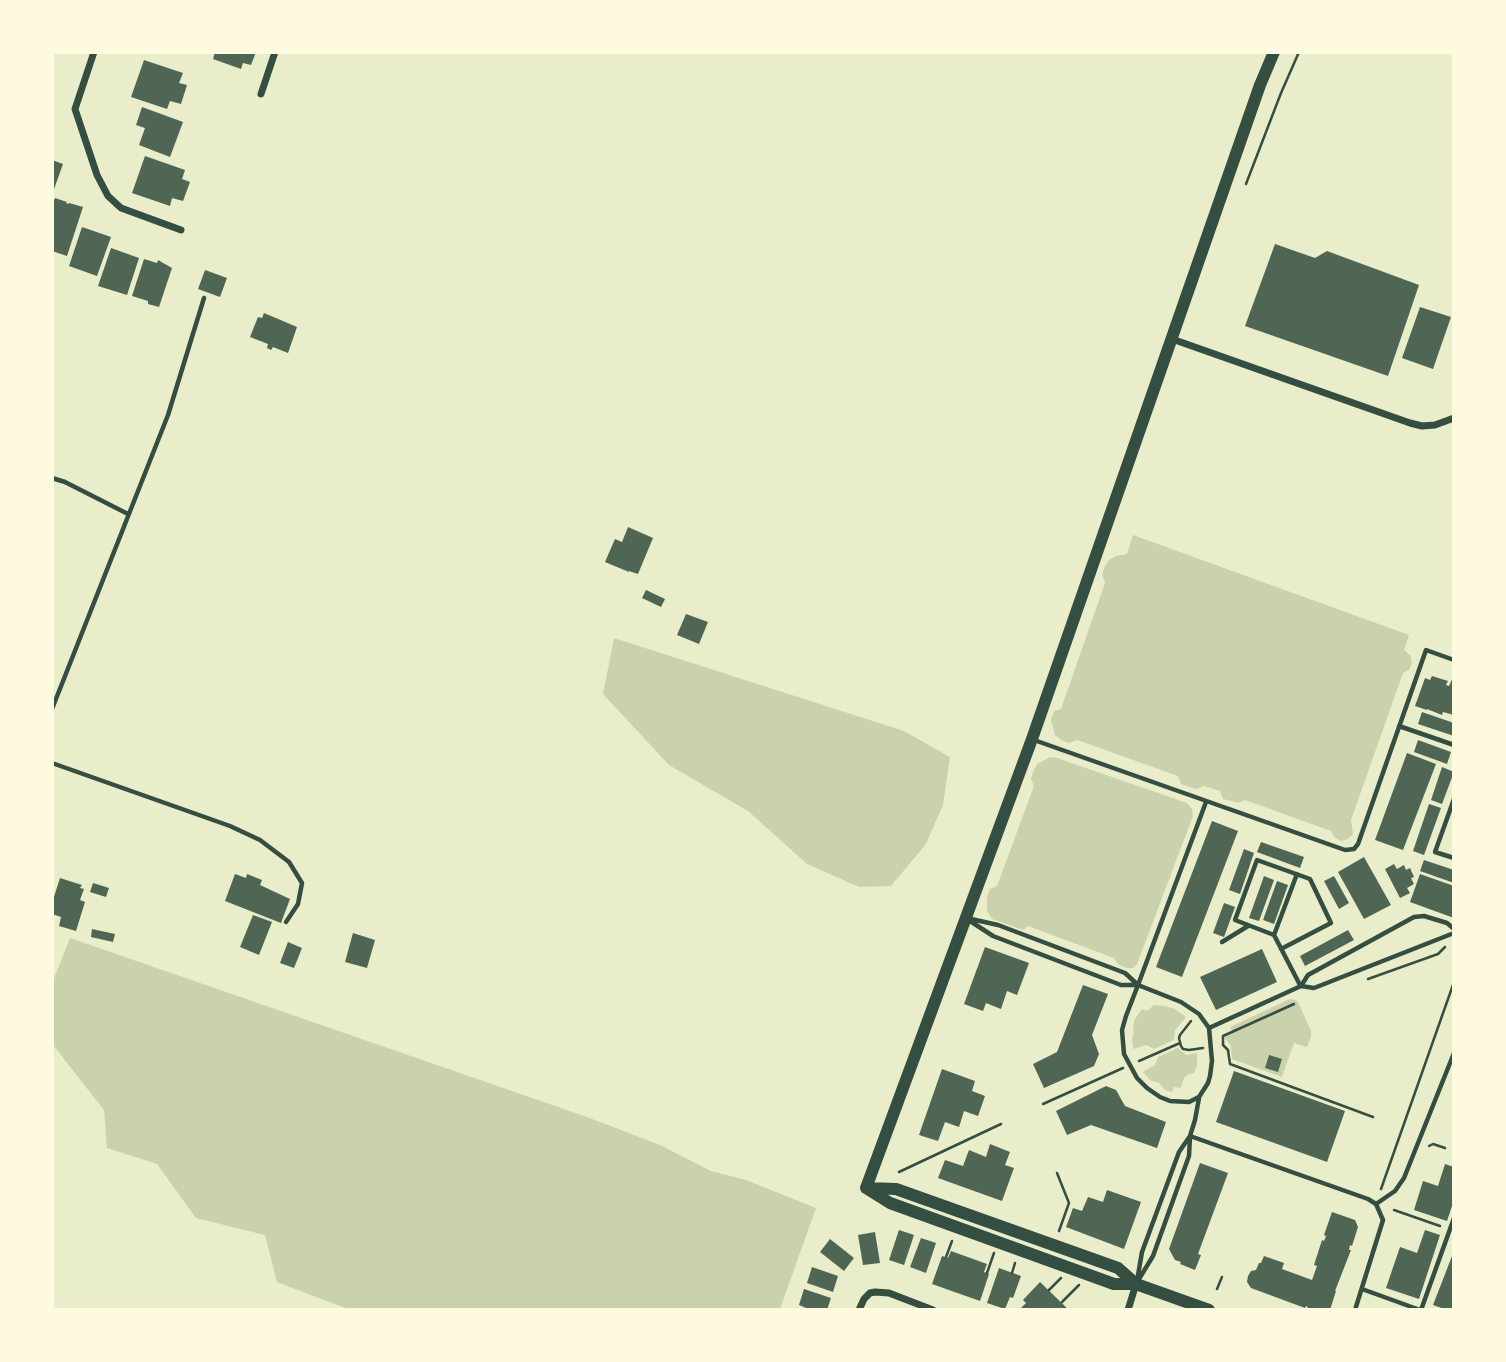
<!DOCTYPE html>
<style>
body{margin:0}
#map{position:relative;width:1506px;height:1362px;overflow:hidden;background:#e9edc9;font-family:"DejaVu Sans",sans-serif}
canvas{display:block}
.frame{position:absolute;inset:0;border:54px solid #fefae0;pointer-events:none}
</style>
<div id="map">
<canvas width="1506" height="1362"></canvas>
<div class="frame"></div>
</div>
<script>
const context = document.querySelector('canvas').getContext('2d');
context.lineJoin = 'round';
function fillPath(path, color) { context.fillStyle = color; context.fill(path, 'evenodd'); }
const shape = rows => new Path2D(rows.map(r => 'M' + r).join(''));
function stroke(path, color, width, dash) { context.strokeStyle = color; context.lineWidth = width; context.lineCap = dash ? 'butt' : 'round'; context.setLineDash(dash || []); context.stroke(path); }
fillPath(shape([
 [1133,535,1409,635,1404,650,1411,656,1412,663,1409,670,1403,673,1351,820,1353,834,1348,839,1341,841,1334,837,1331,831,1245,800,1238,803,1223,799,1220,791,1204,786,1196,789,1181,784,1178,776,1077,740,1069,743,1061,740,1055,735,1051,720,1054,711,1061,709,1105,583,1102,575,1105,566,1109,560,1116,556,1127,554],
 [614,638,904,731,950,757,943,805,926,844,891,886,859,887,807,864,748,811,669,765,603,694],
 [1054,757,1187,803,1192,809,1193,816,1137,964,1133,968,1126,968,1118,964,1114,958,1028,926,1023,930,992,919,987,911,987,897,990,889,997,886,1034,786,1031,779,1033,772,1037,764,1048,758],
 [70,938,587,1117,660,1145,711,1171,746,1180,816,1208,780,1309,348,1309,277,1282,265,1235,196,1218,157,1164,107,1148,104,1110,53,1045,53,981],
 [1290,999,1295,1000,1298,1002,1311,1031,1311,1037,1307,1047,1294,1043,1282,1077,1232,1059,1231,1046,1225,1038,1226,1035,1232,1031,1230,1027],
 [1154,1005,1165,1006,1175,1009,1186,1017,1175,1030,1174,1040,1154,1049,1146,1045,1133,1049,1132,1039,1134,1033,1133,1026,1135,1019,1142,1009,1147,1011],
 [1178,1048,1186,1055,1197,1053,1197,1066,1194,1073,1189,1074,1184,1078,1181,1088,1174,1087,1172,1092,1165,1090,1159,1083,1150,1080,1143,1072,1155,1065,1158,1057]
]), '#cad2ad');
fillPath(shape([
 [215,52,256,52,251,65,243,63,241,69,213,59],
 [144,60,183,73,179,83,187,85,181,104,170,101,167,109,131,97],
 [142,107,183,122,170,157,139,145,145,128,136,125],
 [145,156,185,170,182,179,190,182,183,201,172,198,170,206,132,193],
 [52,160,63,164,53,192,52,192],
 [55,198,67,202,66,203,68,204,69,203,83,207,67,256,52,251,52,205],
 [82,227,111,237,97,276,69,266],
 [1275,244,1315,258,1327,251,1419,285,1388,376,1245,326],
 [111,248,139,258,127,295,98,286],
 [144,259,157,263,158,260,172,268,159,307,148,304,148,301,132,296],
 [205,270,227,278,220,297,198,289],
 [1420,307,1451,317,1433,369,1402,358],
 [264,313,297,327,288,353,273,347,271,350,267,348,268,344,250,337,258,317,262,318],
 [628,527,653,538,638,574,629,571,629,572,605,562,615,539,622,542],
 [646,590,665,599,661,607,642,598],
 [686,614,708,622,699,644,677,635],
 [1454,675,1454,715,1443,712,1442,715,1427,709,1427,710,1415,706,1425,678,1430,680,1432,676,1448,681,1446,685,1449,686],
 [1422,712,1454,723,1454,736,1418,724],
 [1418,740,1451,752,1447,764,1414,752],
 [1407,753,1436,764,1403,850,1375,840],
 [1442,767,1454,772,1442,804,1431,800],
 [1429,804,1441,808,1424,855,1413,851],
 [1212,821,1238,831,1182,977,1156,967],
 [1261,842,1304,857,1300,868,1257,852],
 [1244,849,1254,853,1240,894,1229,890],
 [1364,857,1391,905,1364,919,1338,872],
 [1424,860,1454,870,1454,883,1420,871],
 [1394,864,1397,869,1404,865,1406,870,1410,868,1414,877,1411,878,1414,884,1407,888,1410,893,1400,898,1385,869],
 [235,874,246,878,247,874,262,880,260,885,290,899,281,923,225,901],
 [1420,874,1454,886,1454,918,1410,902],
 [1264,876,1274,880,1259,921,1249,918],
 [1334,876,1349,903,1339,909,1324,881],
 [60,878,82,885,80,888,84,889,80,900,85,902,76,931,59,926,61,917,52,914,52,903],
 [1277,881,1288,885,1274,924,1263,920],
 [93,883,109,888,106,897,90,892],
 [1224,903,1235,907,1224,937,1213,933],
 [253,915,272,922,259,955,240,947],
 [92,929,115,934,113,942,91,937],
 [1348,930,1354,940,1305,966,1300,956],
 [353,933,375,940,367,968,345,962],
 [288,942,302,948,294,968,280,963],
 [985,947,1029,963,1017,995,1007,991,1001,1009,986,1003,983,1011,964,1004],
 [1262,949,1277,982,1216,1010,1200,977],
 [1083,985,1108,994,1092,1035,1099,1054,1094,1066,1044,1088,1033,1064,1057,1052],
 [1269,1055,1282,1059,1278,1072,1265,1068],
 [942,1069,975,1081,972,1091,985,1096,978,1116,964,1111,959,1127,945,1122,938,1141,919,1135],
 [1234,1071,1345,1111,1327,1162,1216,1122],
 [1106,1086,1116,1090,1125,1106,1166,1122,1157,1148,1091,1125,1067,1135,1056,1111],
 [990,1144,1010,1152,1005,1165,1014,1168,1002,1201,938,1178,945,1160,963,1166,969,1150,986,1157],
 [1200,1163,1228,1173,1198,1254,1201,1255,1195,1270,1180,1264,1181,1262,1175,1260,1169,1249],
 [1445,1164,1454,1167,1454,1200,1447,1221,1414,1210,1423,1181,1438,1186],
 [1107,1190,1141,1202,1124,1249,1066,1227,1073,1208,1082,1211,1088,1197,1103,1202],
 [1332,1212,1355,1220,1358,1227,1352,1246,1350,1245,1349,1250,1351,1250,1335,1291,1336,1291,1330,1310,1311,1310,1306,1306,1305,1308,1251,1288,1247,1282,1248,1276,1251,1271,1256,1270,1259,1263,1261,1263,1264,1256,1284,1263,1282,1269,1312,1280,1317,1266,1314,1265,1322,1240,1324,1241,1326,1236,1324,1235],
 [899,1230,914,1235,904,1265,889,1260],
 [1425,1230,1440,1235,1419,1299,1386,1288,1400,1247,1417,1253],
 [875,1232,880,1263,863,1265,858,1235],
 [921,1238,936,1243,926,1273,910,1267],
 [830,1239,854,1258,844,1271,820,1252],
 [951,1251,987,1264,984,1272,989,1274,980,1301,932,1284,942,1256,948,1258],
 [1454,1251,1454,1310,1447,1310,1433,1305],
 [812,1267,838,1276,833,1292,807,1283],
 [999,1268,1021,1276,1013,1298,1010,1297,1005,1309,987,1303],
 [1040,1282,1069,1310,1023,1310,1021,1308,1026,1303,1023,1300],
 [804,1289,831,1298,827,1310,811,1310,799,1305]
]), '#4f6655');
stroke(shape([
 [1246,184,1281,93,1299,52],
 [1368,979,1438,954,1445,947],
 [1294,1004,1223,1036,1223,1045,1228,1050,1230,1064,1373,1117],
 [1191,1021,1180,1035,1179,1038,1181,1046,1183,1049,1189,1050,1203,1048],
 [1139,1061,1180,1043],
 [1043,1104,1123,1068],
 [1429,1146,1433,1144,1445,1148],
 [899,1172,1001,1124],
 [1057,1173,1069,1203,1059,1231],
 [1381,1189,1454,982],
 [1394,1210,1440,1226],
 [946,1257,952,1241],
 [987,1273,994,1253],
 [1012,1273,1015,1263],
 [1217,1289,1222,1277],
 [1049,1290,1061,1278],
 [1062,1302,1079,1285]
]), '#344e41', 2.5);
stroke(shape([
 [52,478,65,482,128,514],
 [52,709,168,415,204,298],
 [1399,726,1454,745],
 [1034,740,1345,850,1354,849,1358,844,1426,650,1454,660],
 [52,763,230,826,260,840,289,862,302,883,298,904,286,922],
 [1454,799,1435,852,1454,858],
 [1297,874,1274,935,1300,985],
 [967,919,993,936,1121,985,1138,985],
 [971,919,998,925,1125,973,1137,984],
 [1274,935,1235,920,1257,860,1310,879,1331,923,1281,949],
 [1222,942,1248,926],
 [1138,985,1181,1002,1199,1014,1209,1028,1212,1061,1210,1076,1208,1083,1199,1097,1189,1102,1170,1101,1160,1097,1147,1088,1137,1078,1124,1054,1122,1030,1126,1016,1138,985],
 [1138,985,1206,802],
 [1301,986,1314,988,1454,933],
 [1209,1028,1301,986,1308,975,1414,917,1424,916,1447,923,1454,929],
 [1190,1136,1368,1199,1376,1204,1383,1220,1355,1310],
 [1376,1204,1395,1191,1404,1178,1454,1053],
 [1139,1279,1153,1256,1189,1156,1190,1137],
 [1137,1281,1142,1252,1179,1152,1190,1136,1195,1120,1199,1098],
 [1362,1289,1420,1310],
 [1421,1310,1454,1218]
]), '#344e41', 4.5);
stroke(shape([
 [94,52,75,109,97,175,108,196,121,208,181,230],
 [261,94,275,52],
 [1172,339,1410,423,1422,426,1435,425,1454,418],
 [859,1310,864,1299,870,1293,875,1292,889,1293,933,1310],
 [1128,1310,1136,1284]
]), '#344e41', 7);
stroke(shape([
 [866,1188,1032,739,1260,85,1274,52],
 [866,1188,890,1203,1114,1284,1136,1284,1209,1310],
 [867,1188,896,1189,1118,1268,1136,1284]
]), '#344e41', 12);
</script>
